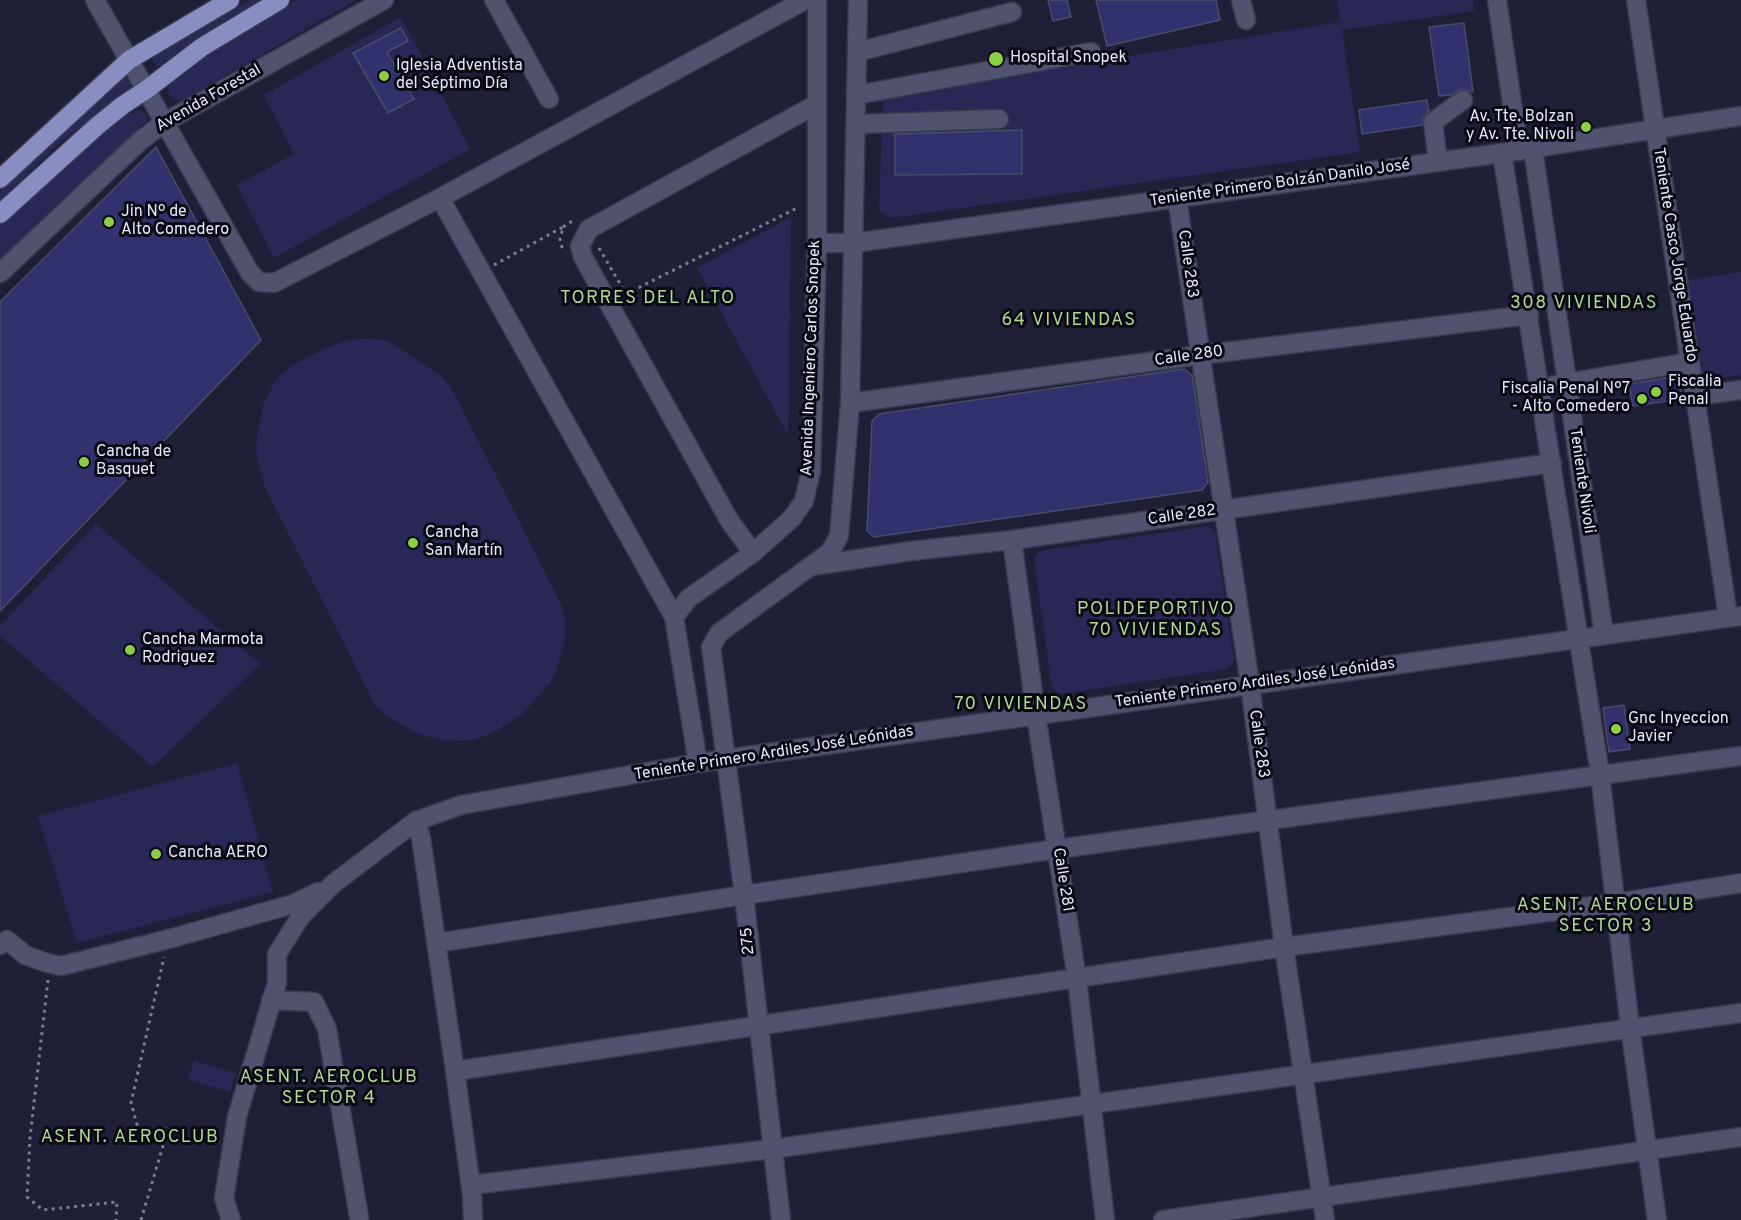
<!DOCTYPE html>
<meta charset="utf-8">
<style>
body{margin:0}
canvas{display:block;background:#1f1f38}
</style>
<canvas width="1741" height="1220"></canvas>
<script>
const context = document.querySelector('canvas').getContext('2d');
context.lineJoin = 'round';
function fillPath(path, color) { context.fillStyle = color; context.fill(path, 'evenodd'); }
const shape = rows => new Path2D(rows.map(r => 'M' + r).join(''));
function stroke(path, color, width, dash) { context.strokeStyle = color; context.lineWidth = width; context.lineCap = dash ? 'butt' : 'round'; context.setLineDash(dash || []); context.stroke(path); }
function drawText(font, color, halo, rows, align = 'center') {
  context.font = font + ' Overpass,sans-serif'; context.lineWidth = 6; context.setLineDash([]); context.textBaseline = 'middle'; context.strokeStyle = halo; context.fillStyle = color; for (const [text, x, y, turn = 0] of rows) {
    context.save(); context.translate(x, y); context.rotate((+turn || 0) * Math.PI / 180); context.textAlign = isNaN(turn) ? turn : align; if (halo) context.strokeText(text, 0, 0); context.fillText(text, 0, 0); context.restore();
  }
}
fillPath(shape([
 [250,0,261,0,215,28,164,65,158,66,153,63,152,58,155,54],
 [297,0,356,0,183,100,175,100,169,95,168,87,172,81,235,35],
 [1337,0,1473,0,1474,11,1342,30,1360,152,891,218,879,211,883,96,1340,22],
 [401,17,470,149,274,258,237,185,294,154,264,95],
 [126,78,131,83,129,91,64,139,0,200,0,192,120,79],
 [140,110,147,115,147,121,0,260,0,226,71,160,129,114],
 [791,217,788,435,697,268],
 [1741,272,1741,375,1696,381,1681,281],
 [369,338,387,341,406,352,441,376,452,389,561,604,566,623,564,643,557,669,551,682,521,715,491,734,473,740,445,741,418,734,386,716,374,703,264,485,260,469,256,449,258,430,263,405,276,380,291,366,330,346,350,340],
 [96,524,260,664,153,767,0,636,0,626],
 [1208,526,1215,532,1234,661,1228,669,1060,694,1052,688,1034,559,1040,551],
 [237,763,273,892,77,943,38,816],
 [194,1061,236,1073,230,1092,188,1080]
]), '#282756');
const building = shape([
 [1048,0,1067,0,1071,17,1053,21,1048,0],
 [1096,0,1216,0,1220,20,1107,46,1096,0],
 [1464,23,1473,92,1461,89,1451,95,1439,96,1429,27,1464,23],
 [401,28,408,41,387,52,414,99,388,113,353,53,401,28],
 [1427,100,1429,111,1423,117,1422,125,1362,134,1359,110,1427,100],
 [1022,130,1022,174,895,175,895,134,1022,130],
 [156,147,261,340,0,611,0,302,156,147],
 [1184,369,1192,375,1208,482,1202,490,874,537,867,531,872,421,879,414,1184,369],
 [1679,376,1682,399,1633,406,1629,384,1679,376],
 [1624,705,1630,749,1609,752,1603,708,1624,705]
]);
fillPath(building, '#33316d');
stroke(building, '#494b67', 1.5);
const minor = shape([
 [95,0,250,273,259,282,274,283,440,198,805,0],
 [494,0,549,99],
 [1241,0,1246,20],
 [1497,0,1519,151],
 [1636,0,1728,617],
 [857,52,1012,12],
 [856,95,1091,52],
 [856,124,999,119],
 [1533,149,1604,635],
 [1502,153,1600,774,1630,1027,1657,1220],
 [1438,162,1433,122,1463,100],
 [440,198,674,617],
 [1177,198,1250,684,1284,947,1325,1220],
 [817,243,854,243,1502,153,1741,116],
 [0,273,140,141,165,122,384,0],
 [1554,385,1690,362],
 [1696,396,1741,390],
 [850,403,1200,355,1529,315],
 [1012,540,1036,715,1077,979,1105,1220],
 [753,553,729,520,583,257,580,246,589,229,817,104],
 [812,566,911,551,1012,540,1552,463],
 [698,763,674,617,689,598,753,553,792,518,804,501,811,471,817,243,817,0],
 [416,821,421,838,455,1071,472,1195,473,1220],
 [436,943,744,895,1057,849,1741,756],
 [0,945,7,940,25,955,47,963,61,966,169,939,293,904,318,892],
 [271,1000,314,1002,327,1029,359,1217],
 [455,1071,1284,947,1616,903,1741,883],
 [471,1185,772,1149,1741,1013],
 [231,1220,224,1198,237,1117,277,983,277,954,301,916,333,884,416,821,461,805,698,763,1741,616],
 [781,1220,744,895,711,647,719,633,830,552,839,536,850,403,858,0],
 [1163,1220,1741,1137]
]);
const major = shape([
 [0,179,129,60,230,0],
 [0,214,97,126,123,105,146,90,202,47,280,0]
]);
stroke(minor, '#3a3a4f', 21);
stroke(major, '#3a3a4f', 21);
stroke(shape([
 [563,227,574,220],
 [599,248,626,294,799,207],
 [494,265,563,227,560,239,563,252],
 [48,980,30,1138,27,1197,43,1210,117,1202,116,1220],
 [141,1220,168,1129,138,1128,131,1103,164,957]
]), '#7b7c91', 3, [3, 4.5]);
stroke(minor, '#50526f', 18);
stroke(major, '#8a8dc1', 18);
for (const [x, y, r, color] of [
 [996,59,8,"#8cce45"],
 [384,76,6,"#8cce45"],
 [1586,127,6,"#8cce45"],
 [109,222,6,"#8cce45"],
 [1656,392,6,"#8cce45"],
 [1642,399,6,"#8cce45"],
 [84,462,6,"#8cce45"],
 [413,543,6,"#8cce45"],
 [130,650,6,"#8cce45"],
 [1616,729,6,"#8cce45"],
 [156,854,6,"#8cce45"]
]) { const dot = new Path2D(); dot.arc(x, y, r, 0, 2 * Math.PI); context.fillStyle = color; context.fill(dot); stroke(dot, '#0a0a15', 2); }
drawText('16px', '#e7e9fa', '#0a0a15', [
 ["Hospital Snopek",1010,59],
 ["Iglesia Adventista",396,67],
 ["del Séptimo Día",396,85],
 ["Av. Tte. Bolzan",1574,118,"right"],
 ["y Av. Tte. Nivoli",1574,136,"right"],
 ["Jin Nº de",121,213],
 ["Alto Comedero",121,231],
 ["Fiscalia",1668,383],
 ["Penal",1668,401],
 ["Fiscalia Penal Nº7",1630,390,"right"],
 ["- Alto Comedero",1630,408,"right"],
 ["Cancha de",96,453],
 ["Basquet",96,471],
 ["Cancha",425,534],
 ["San Martín",425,552],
 ["Cancha Marmota",142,641],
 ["Rodriguez",142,659],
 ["Gnc Inyeccion",1628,720],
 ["Javier",1628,738],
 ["Cancha AERO",168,854]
], 'left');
drawText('16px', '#e7e9fa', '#0a0a15', [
 ["Avenida Forestal",209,99,-30],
 ["Teniente Primero Bolzán Danilo José",1280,184,-8],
 ["Teniente Casco Jorge Eduardo",1674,255,81],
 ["Calle 283",1187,264,82],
 ["Calle 280",1189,357,-8],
 ["Avenida Ingeniero Carlos Snopek",812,358,-88],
 ["Teniente Nivoli",1581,481,82],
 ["Calle 282",1182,516,-8],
 ["Teniente Primero Ardiles José Leónidas",1255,684,-8],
 ["Calle 283",1258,744,82],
 ["Teniente Primero Ardiles José Leónidas",774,754,-9],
 ["Calle 281",1062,880,81],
 ["275",749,941,-96]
]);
context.letterSpacing = '1.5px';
drawText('18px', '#b3d994', '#0a0a15', [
 ["TORRES DEL ALTO",648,299],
 ["308 VIVIENDAS",1584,304],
 ["64 VIVIENDAS",1069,321],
 ["POLIDEPORTIVO",1156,610],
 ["70 VIVIENDAS",1156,631],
 ["70 VIVIENDAS",1021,705],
 ["ASENT. AEROCLUB",1606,906],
 ["SECTOR 3",1606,927],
 ["ASENT. AEROCLUB",329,1078],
 ["SECTOR 4",329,1099],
 ["ASENT. AEROCLUB",130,1138]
]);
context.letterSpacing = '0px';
</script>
